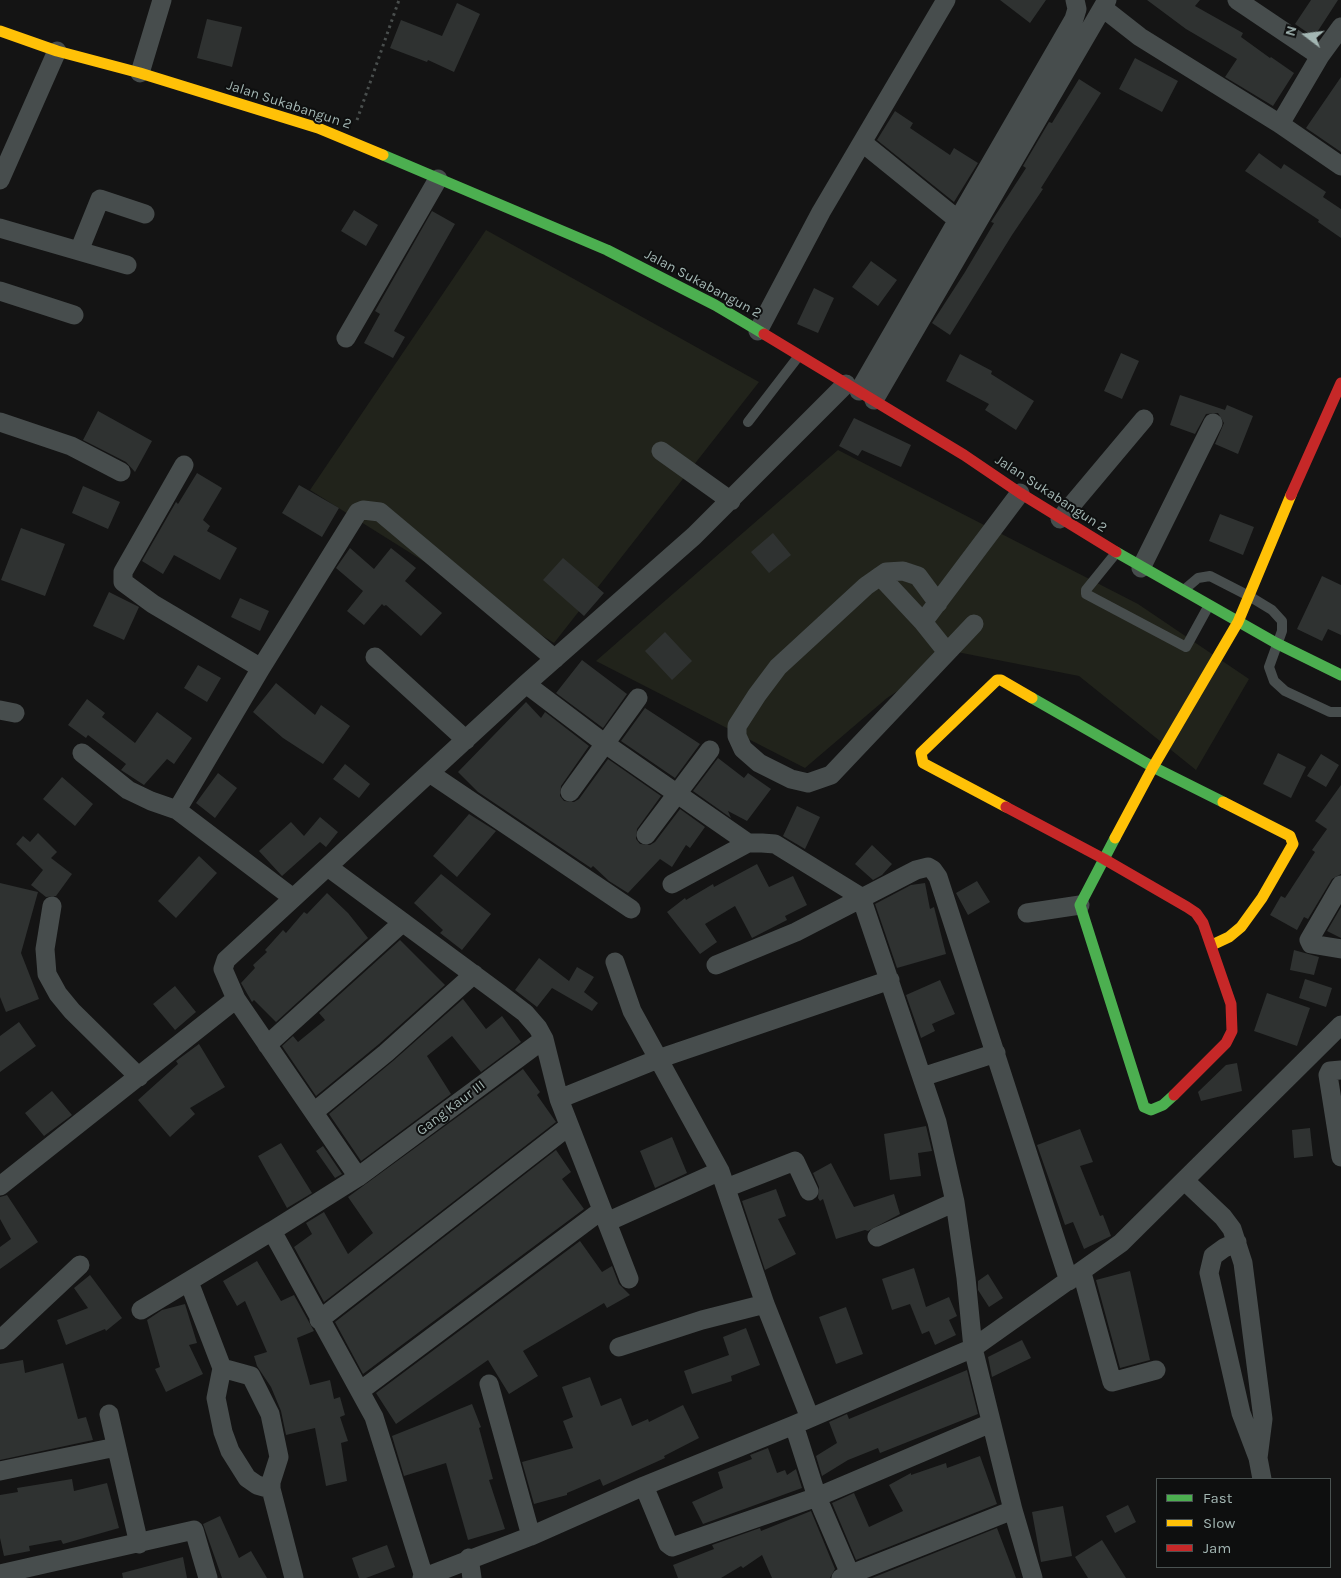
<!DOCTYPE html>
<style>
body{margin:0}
#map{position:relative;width:1341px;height:1578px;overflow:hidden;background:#141414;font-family:Karla,sans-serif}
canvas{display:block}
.legend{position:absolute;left:1156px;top:1478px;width:175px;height:90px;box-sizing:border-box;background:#0e0f0f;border:1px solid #4a5251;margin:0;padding:6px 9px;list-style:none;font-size:15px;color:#a3b6b3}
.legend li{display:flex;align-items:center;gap:10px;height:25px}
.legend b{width:25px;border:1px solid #4a5251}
.north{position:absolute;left:1281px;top:10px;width:50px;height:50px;-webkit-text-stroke:4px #0e0f0f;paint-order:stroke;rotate:285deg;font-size:14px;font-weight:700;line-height:20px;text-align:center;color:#a3b6b3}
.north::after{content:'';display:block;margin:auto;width:18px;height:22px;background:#a3b6b3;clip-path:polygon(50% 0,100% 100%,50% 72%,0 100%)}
</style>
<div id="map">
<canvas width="1341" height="1578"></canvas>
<ul class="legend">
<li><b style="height:6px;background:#4caf50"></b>Fast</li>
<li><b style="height:6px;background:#ffc107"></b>Slow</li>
<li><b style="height:6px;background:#c62828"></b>Jam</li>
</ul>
<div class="north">N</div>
</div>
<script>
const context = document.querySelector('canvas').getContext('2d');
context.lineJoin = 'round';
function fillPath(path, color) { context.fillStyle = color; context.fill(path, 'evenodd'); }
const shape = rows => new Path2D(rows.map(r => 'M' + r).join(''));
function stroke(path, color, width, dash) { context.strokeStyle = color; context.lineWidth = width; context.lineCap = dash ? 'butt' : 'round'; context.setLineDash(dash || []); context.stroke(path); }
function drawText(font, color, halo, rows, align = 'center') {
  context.font = font + ' Karla,sans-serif'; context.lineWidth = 4; context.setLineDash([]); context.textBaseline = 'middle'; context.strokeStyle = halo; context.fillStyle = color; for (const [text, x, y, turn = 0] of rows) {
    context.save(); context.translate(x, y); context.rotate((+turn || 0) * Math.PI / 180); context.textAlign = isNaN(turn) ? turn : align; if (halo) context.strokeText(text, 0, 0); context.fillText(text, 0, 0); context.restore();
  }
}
fillPath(shape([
 [486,230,759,382,554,643,310,490],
 [838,450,1138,604,1249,679,1196,770,1079,676,957,652,887,698,805,768,596,661]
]), '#21231b');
fillPath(shape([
 [1000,0,1046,0,1030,23],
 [1147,0,1200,0,1195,6,1243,33,1241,37,1270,58,1271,57,1294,73,1273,106,1225,77,1237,59,1186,29],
 [1311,0,1338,0,1314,37,1295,24],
 [457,3,480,14,454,72,428,60,427,62,390,48,401,20,442,36],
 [207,19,242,27,232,67,197,58],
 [1135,58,1178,81,1162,112,1119,89],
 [1341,77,1341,152,1306,128],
 [1079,79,1101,93,1041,188,1043,189,1012,235,950,335,932,323,965,272,994,223,991,222,1026,168,1023,166,1049,122,1052,123],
 [895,111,913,123,910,128,950,155,954,148,978,163,954,202,877,140],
 [1259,153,1281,169,1284,164,1326,192,1323,197,1341,209,1341,238,1318,222,1319,220,1245,171],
 [354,210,378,225,366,246,341,231],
 [432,211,455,224,394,331,405,337,393,358,364,343,380,314,375,311],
 [871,261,897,280,878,306,852,287],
 [814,288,834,298,818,333,797,324],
 [1121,353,1139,361,1122,399,1104,391],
 [960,354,992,371,991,374,1034,401,1016,430,985,410,989,404,946,381],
 [1180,395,1225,410,1227,405,1253,416,1238,454,1215,444,1224,423,1218,413,1206,414,1195,434,1170,425],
 [98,411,152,441,135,472,126,462,83,440],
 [854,418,911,445,901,467,862,450,858,456,839,446],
 [197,473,222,488,203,520,210,526,207,531,237,548,220,580,174,555,163,574,142,561,176,502,178,504],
 [299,485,339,508,322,537,282,513],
 [83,486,120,502,108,529,72,513],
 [1220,514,1254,527,1243,555,1209,541],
 [21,528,65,544,45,596,1,580],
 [773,533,791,555,769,573,751,552],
 [350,548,374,569,391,548,416,568,405,581,442,613,421,636,386,605,384,606,382,604,364,625,347,611,363,591,336,568],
 [563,558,604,593,584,616,543,580],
 [1322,576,1341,585,1341,635,1328,629,1322,641,1297,629],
 [109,592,139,607,124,640,93,626],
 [240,598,269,611,260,631,231,617],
 [665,632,692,661,672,680,645,651],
 [582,660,627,694,603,728,556,693],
 [198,665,221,678,207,702,184,688],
 [276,683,315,715,321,705,350,726,323,764,283,738,253,712],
 [87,699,105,713,102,717,135,743,157,712,192,738,174,764,167,759,144,785,121,770,126,764,88,735,86,738,68,725],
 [526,702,541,718,545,712,589,746,561,786,560,796,564,801,574,802,579,799,608,759,661,796,637,829,636,839,640,844,650,845,655,842,680,809,705,827,690,848,686,845,672,867,660,859,628,893,609,881,593,866,591,868,478,792,458,772],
 [645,708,700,744,675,778,621,741],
 [1278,753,1306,767,1291,798,1263,784],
 [1321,754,1339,765,1326,787,1307,776],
 [718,758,744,778,748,773,771,789,747,821,728,811,731,818,693,791],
 [345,764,370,784,359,798,333,779],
 [218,773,237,788,215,818,196,803],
 [62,777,93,804,75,826,43,799],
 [1341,785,1341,874,1332,879,1308,919,1304,917,1297,930,1270,915,1281,896,1285,898,1315,852,1312,850,1327,829,1315,821],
 [797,806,820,817,805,849,783,836],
 [469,814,496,831,457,877,433,856],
 [320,817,338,832,326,847,320,842,282,876,259,851,291,822,304,836],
 [38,833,57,852,51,858,72,874,56,896,46,897,31,885,43,870,16,844,23,836,30,842],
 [872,845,892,864,882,875,873,880,855,864],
 [199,856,217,873,176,918,158,901],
 [757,864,769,887,793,876,807,905,785,916,787,920,752,938,735,906,705,924,717,942,700,954,667,912,685,898,686,900,713,884,714,887],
 [441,874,491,914,462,950,440,933,443,930,414,903],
 [977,881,990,902,968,915,956,893],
 [0,883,38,892,21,953,39,999,6,1012,0,997],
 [925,883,930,909,934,907,946,954,897,968,875,904,911,885],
 [327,893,348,913,368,938,276,1022,254,1000,252,1002,241,983,255,968,253,965,267,952,265,950,283,930,286,933,304,912,307,914],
 [1341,907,1341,938,1327,931],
 [400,940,445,985,379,1044,316,1096,282,1046,293,1036,298,1042,325,1020,319,1013],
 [1294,950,1319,957,1314,975,1290,970],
 [539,958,569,981,577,967,594,977,584,992,598,1003,592,1011,552,988,537,1007,515,990],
 [1305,979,1332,988,1326,1007,1299,998],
 [940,980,955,1014,932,1024,935,1031,921,1038,906,995],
 [175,986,196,1012,175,1030,153,1004],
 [1267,993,1310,1008,1297,1046,1254,1031],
 [463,999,486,1029,502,1016,521,1042,481,1072,452,1036,427,1056,451,1094,361,1161,329,1114,393,1061],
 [19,1022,36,1046,0,1072,0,1036],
 [199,1044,225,1087,190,1108,195,1114,170,1137,138,1100,178,1064,176,1061],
 [1237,1063,1242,1091,1201,1101,1198,1092,1226,1065],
 [523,1069,540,1092,537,1095,556,1122,324,1302,294,1247,312,1234,306,1223,324,1212,348,1254,373,1233,348,1197],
 [52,1091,72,1115,44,1136,25,1113],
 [926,1126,932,1151,918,1153,921,1176,890,1180,884,1134],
 [1310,1128,1313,1156,1294,1158,1292,1130],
 [1080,1129,1093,1162,1080,1166,1100,1216,1103,1215,1111,1236,1084,1249,1073,1222,1065,1225,1037,1145],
 [672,1137,687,1173,655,1188,640,1151],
 [281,1143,312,1193,287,1208,258,1156],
 [323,1146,342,1174,335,1178,316,1151],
 [556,1150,571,1172,562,1179,584,1209,363,1374,335,1322],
 [831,1163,854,1207,894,1194,900,1214,868,1231,865,1230,836,1239,823,1199,820,1201,818,1198,819,1187,813,1173],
 [776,1189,786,1216,778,1219,796,1254,765,1270,742,1201],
 [7,1195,38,1242,0,1269,0,1247,11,1239,0,1219,0,1197],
 [580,1241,602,1272,612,1266,619,1284,630,1295,607,1308,604,1303,523,1351,538,1376,509,1394,488,1360,396,1424,376,1393],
 [257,1261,281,1301,294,1295,314,1331,297,1338,310,1385,330,1380,334,1399,340,1397,345,1415,340,1417,348,1441,341,1443,347,1481,326,1486,315,1428,286,1435,281,1411,271,1387,257,1366,254,1356,267,1352,245,1301,237,1306,223,1281],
 [914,1268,926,1307,949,1297,957,1316,949,1320,956,1335,935,1345,929,1331,922,1334,910,1304,892,1310,882,1279],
 [1130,1271,1150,1360,1120,1368,1096,1280],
 [988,1274,1003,1298,989,1307,978,1290,978,1281],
 [90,1275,122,1318,106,1331,105,1329,66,1345,57,1320,88,1308,74,1288],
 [185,1304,197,1343,189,1345,203,1374,166,1392,155,1369,160,1367,147,1320,162,1310],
 [846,1307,863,1354,836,1364,819,1317],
 [746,1328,760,1365,731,1376,732,1381,692,1394,684,1371,729,1355,723,1337],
 [1022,1340,1031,1358,992,1377,988,1357],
 [23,1360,25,1373,63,1363,78,1419,86,1417,93,1440,0,1460,0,1364],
 [967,1370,978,1414,880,1453,878,1448,848,1460,822,1476,816,1456,837,1443,829,1422,847,1414,849,1419],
 [590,1377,601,1406,621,1398,632,1426,648,1419,649,1422,683,1405,699,1438,664,1456,665,1458,603,1486,600,1479,567,1493,567,1495,534,1504,522,1462,573,1448,563,1421,573,1417,562,1387],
 [472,1404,481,1427,479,1428,493,1479,489,1480,505,1529,468,1540,446,1463,404,1476,392,1436],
 [768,1448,777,1473,785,1470,787,1475,796,1469,802,1488,703,1524,692,1502,723,1488,718,1472,752,1459,750,1455],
 [980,1456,997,1504,856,1560,832,1503,854,1493,869,1527,903,1511,889,1485,911,1473,911,1475,946,1463,947,1468],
 [72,1479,74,1491,107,1483,119,1528,63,1544,61,1540,29,1546,30,1551,4,1556,0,1538,0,1495,18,1492,17,1488],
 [1128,1505,1136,1522,1115,1533,1106,1516],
 [1063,1506,1072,1556,1041,1562,1032,1512],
 [811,1511,835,1569,830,1578,772,1578,762,1555,743,1568,741,1566,721,1578,678,1578,673,1565,714,1549,712,1545,760,1528,761,1531],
 [220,1516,239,1558,251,1551,267,1578,222,1578,203,1524],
 [997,1528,1016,1578,872,1578],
 [1102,1540,1126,1578,1088,1578,1075,1557],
 [387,1545,395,1567,366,1578,359,1578,352,1558],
 [183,1557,187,1578,123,1578,122,1573]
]), '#2f3231');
stroke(shape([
 [357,120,399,0]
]), '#494e4d', 3, [2.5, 4]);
stroke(shape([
 [748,422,798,357],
 [1116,553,1086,590,1086,594,1186,647,1208,607],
 [1185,589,1198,578,1210,576,1249,596,1272,610,1282,621,1282,631,1269,667,1274,681,1285,691,1330,712,1341,712]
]), '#474d4d', 10);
stroke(shape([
 [1237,0,1320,56],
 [1103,8,1140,37,1280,124,1341,166],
 [140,73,162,0],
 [1280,124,1320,56,1341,27],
 [863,143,958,220],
 [0,180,57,51],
 [0,228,127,265],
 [79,251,100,199,145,214],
 [0,291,74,315],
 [758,331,821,212,946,0],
 [346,338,438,179],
 [859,391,1074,19,1077,9,1075,0],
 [874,400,1107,0],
 [0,422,71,446,121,472],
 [661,451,731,501],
 [184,465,123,572,123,582,153,604,261,668],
 [1060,519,1144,419],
 [1141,568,1213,423],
 [880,576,923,622,947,652],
 [938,603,918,576,903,571,886,572,866,586,778,667,757,695,737,726,737,736,743,749,759,763,791,779,808,783,831,775,974,624],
 [923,622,1020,493],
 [375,657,466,740],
 [526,684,604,743,748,843],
 [0,710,15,713],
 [82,753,128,790,151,801,177,810,293,898],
 [431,774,631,909],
 [570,792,638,698],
 [177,810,261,668,358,512,363,510,380,512,555,659],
 [646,835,710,750],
 [328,867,500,994,525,1013,538,1028,544,1039,559,1099,629,1279],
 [672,884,748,843,762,843,775,844,861,897,937,1122,955,1202,966,1278,973,1348,1013,1510,1033,1578],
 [1341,885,1309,940,1311,944,1341,949],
 [52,906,45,949,47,974,58,994,72,1011,139,1077],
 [1027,913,1080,905],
 [615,962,632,1011,720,1171],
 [716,965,796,932,916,870,928,867,933,870,938,877,1069,1281],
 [236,999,223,969,226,960,526,684,694,536,846,384],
 [267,1045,403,922],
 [1341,1070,1330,1071,1328,1075,1341,1157],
 [922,1077,996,1053],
 [559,1099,658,1059,890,980],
 [314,1112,386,1053,474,974],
 [358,1177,544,1039],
 [1185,1181,1223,1217,1232,1229,1243,1263,1263,1419,1258,1458],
 [0,1186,236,999,358,1177,272,1231,374,1417,424,1577],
 [726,1188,795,1161,809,1191],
 [607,1222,720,1171,765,1304,810,1418],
 [877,1237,955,1202],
 [1237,1242,1224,1248,1213,1256,1209,1273,1241,1413,1258,1458,1262,1479],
 [1082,1273,1112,1382,1156,1370],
 [189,1282,222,1368,216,1398,223,1432,230,1451,247,1478,257,1485,271,1489],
 [141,1310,272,1231],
 [319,1320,569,1126],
 [0,1340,80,1265],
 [619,1347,702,1320,765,1304],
 [222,1368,251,1376,270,1414,279,1457,271,1482,271,1489,294,1578],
 [489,1384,531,1536],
 [360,1391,602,1210],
 [109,1414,139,1544],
 [794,1425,817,1497,850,1574],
 [0,1471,116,1447],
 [644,1486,668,1544,672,1547,817,1497,991,1423],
 [469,1558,472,1578],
 [0,1574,194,1530,208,1578],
 [422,1578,531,1536,644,1486,794,1425,973,1348,1121,1243,1341,1025],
 [841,1578,1013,1510]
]), '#474d4d', 19);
stroke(shape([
 [383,155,607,250,715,305,764,334],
 [1116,552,1276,643,1341,675],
 [1032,698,1153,767,1223,802],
 [1115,838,1080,905,1144,1107,1151,1110,1163,1105,1174,1095]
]), '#4caf50', 11);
stroke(shape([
 [0,31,57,51,140,73,318,128,383,155],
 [1006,807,923,763,921,753,997,680,1001,680,1032,698],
 [1115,838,1153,767,1238,622,1291,495],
 [1212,945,1229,937,1241,927,1262,898,1293,844,1290,836,1223,802]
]), '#ffc107', 11);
stroke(shape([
 [764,334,964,455,1020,493,1116,552],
 [1291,495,1341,383],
 [1006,807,1104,859,1187,907,1196,913,1203,923,1231,1004,1232,1031,1226,1043,1174,1095]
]), '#c62828', 11);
drawText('14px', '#a3b6b3', '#0e0f0f', [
 ["Jalan Sukabangun 2",289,105,18],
 ["Jalan Sukabangun 2",703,284,28],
 ["Jalan Sukabangun 2",1051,494,33],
 ["Gang Kaur III",451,1108,-37]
]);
</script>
